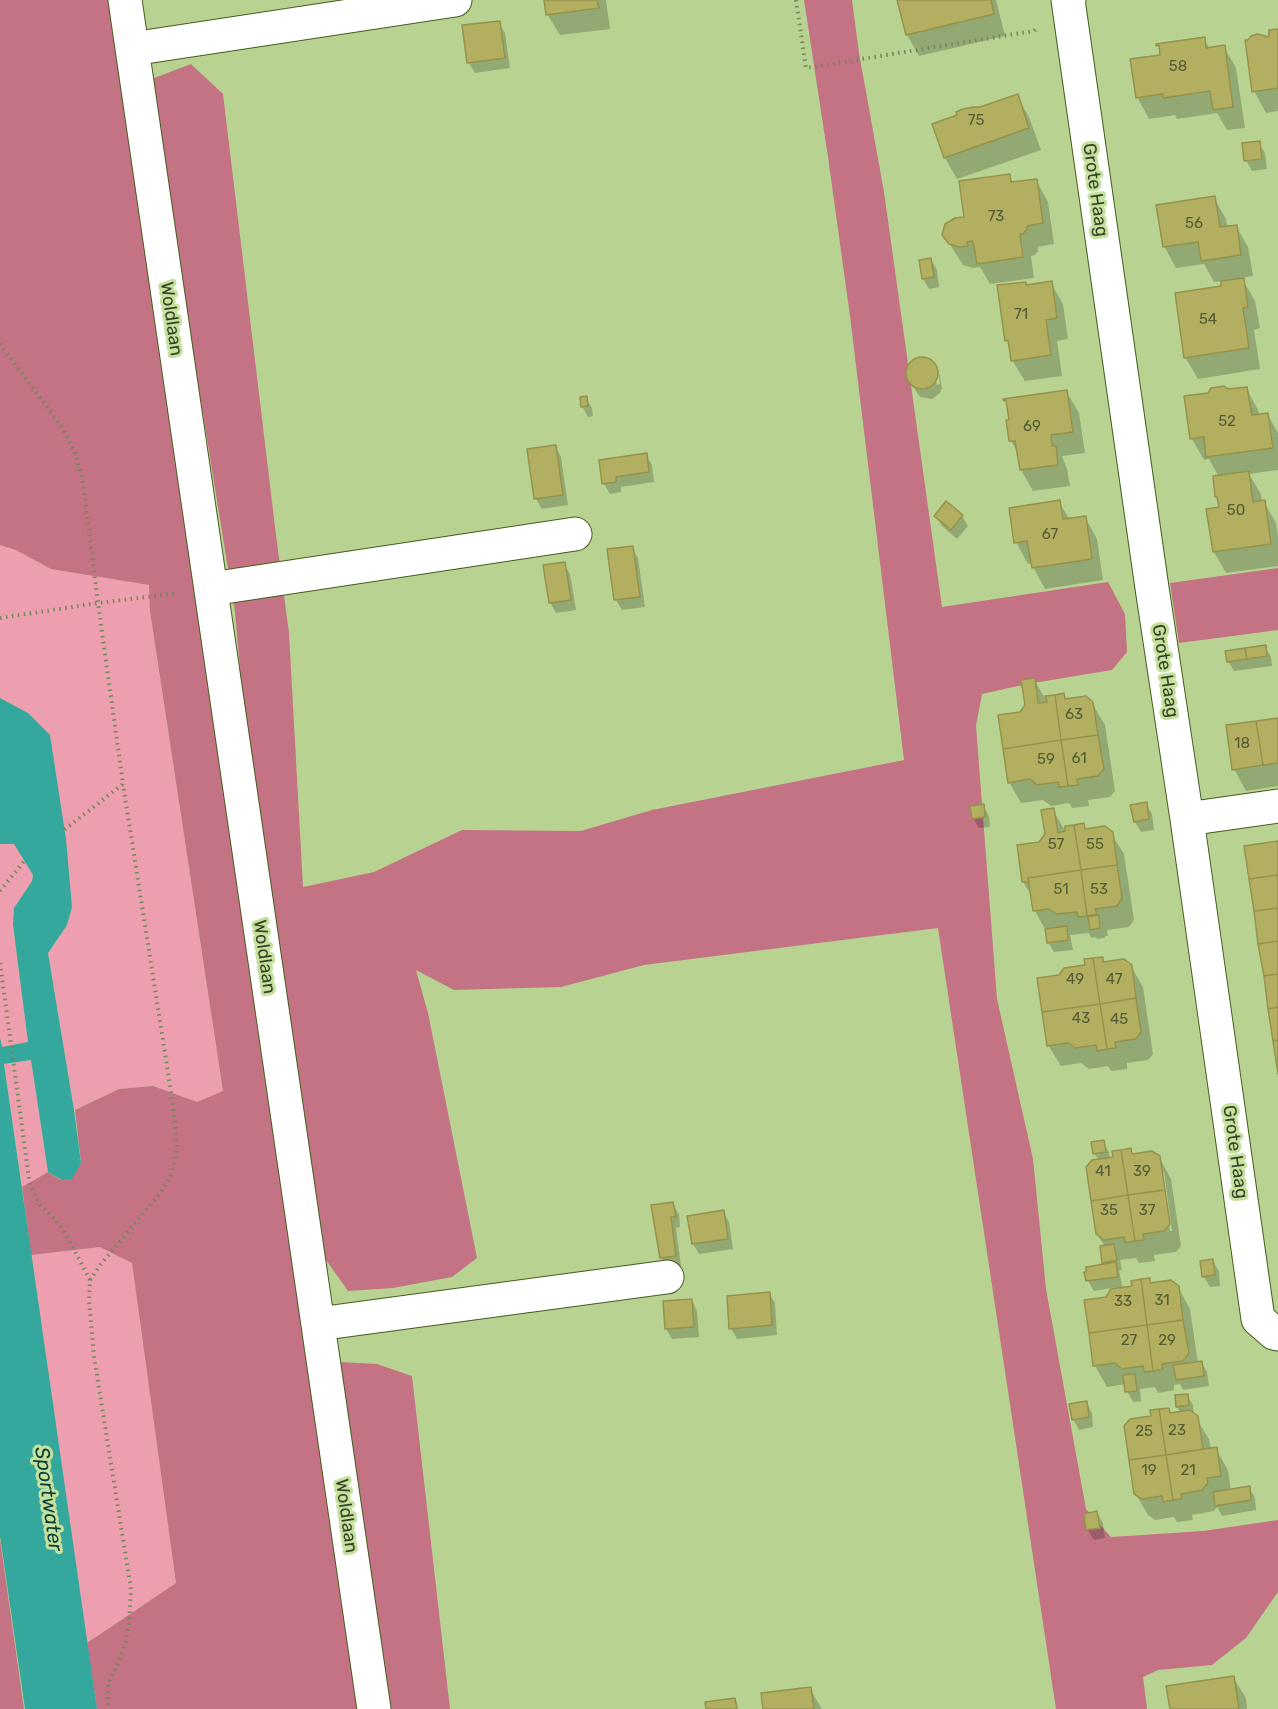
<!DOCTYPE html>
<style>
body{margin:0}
canvas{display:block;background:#b8d391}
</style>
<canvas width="1278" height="1709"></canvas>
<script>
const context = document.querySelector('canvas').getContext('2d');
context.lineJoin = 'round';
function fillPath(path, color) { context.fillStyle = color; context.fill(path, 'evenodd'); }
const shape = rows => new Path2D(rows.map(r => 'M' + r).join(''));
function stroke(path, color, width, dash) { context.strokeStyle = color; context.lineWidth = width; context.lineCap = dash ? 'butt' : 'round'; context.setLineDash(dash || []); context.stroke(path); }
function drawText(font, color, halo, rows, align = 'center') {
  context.font = font + ' Rubik,sans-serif'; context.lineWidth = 6; context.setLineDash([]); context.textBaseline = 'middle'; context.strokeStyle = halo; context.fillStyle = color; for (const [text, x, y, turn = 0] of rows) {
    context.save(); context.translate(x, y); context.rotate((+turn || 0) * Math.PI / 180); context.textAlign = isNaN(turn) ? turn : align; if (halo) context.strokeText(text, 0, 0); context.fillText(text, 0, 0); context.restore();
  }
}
fillPath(shape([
 [0,545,16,550,51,569,149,585,150,611,223,1091,197,1102,153,1086,119,1089,74,1110,48,953,67,925,66,839,28,713,0,698],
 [14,843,33,874,32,881,14,908,13,925,28,1042,2,1047,0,1038,0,844],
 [31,1060,48,1172,22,1187,4,1064],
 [100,1247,132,1263,176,1583,87,1643,31,1255]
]), '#ee9faf');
fillPath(shape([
 [0,0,116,0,365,1709,97,1709,87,1643,176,1583,132,1263,100,1247,31,1255,22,1187,48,1172,61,1180,81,1163,75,1110,119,1089,153,1086,197,1102,223,1091,150,611,149,585,51,569,16,550,0,545],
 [804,0,852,0,859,53,884,192,942,607,1108,582,1125,614,1127,652,1112,670,1027,684,982,694,976,726,997,999,1033,1159,1046,1289,1086,1509,1111,1537,1203,1531,1278,1520,1278,1592,1246,1638,1212,1665,1158,1670,1143,1677,1147,1709,1056,1709,938,928,644,965,561,987,454,990,416,970,428,1013,477,1258,452,1277,393,1288,348,1291,324,1257,249,773,235,612,149,80,191,64,223,94,276,535,289,633,303,887,374,872,462,830,581,831,652,810,904,760,850,316,828,157],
 [1278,568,1278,630,1179,643,1170,583],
 [339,1362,377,1364,412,1376,450,1709,385,1709],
 [0,1539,24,1709,0,1709]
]), '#c37384');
fillPath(shape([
 [0,698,28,713,50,735,66,839,72,907,67,925,48,953,74,1110,81,1163,72,1179,62,1180,48,1172,31,1060,4,1064,97,1709,25,1709,0,1536,0,1038,2,1047,28,1042,13,925,14,908,32,881,33,875,14,844,0,844]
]), '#35a89e');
fillPath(shape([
 [545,0,606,0,610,29,560,35,547,14],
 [903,0,996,0,1005,36,919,56,907,35,899,1],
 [499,23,505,33,510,68,475,73,469,63,464,27],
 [1278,31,1278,111,1266,113,1254,91,1272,40],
 [1204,39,1210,49,1224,47,1236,68,1245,128,1227,130,1217,113,1177,119,1175,115,1149,119,1137,97,1161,56],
 [1017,96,1029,117,1041,150,957,179,945,158,981,109],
 [1259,143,1265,153,1267,169,1252,171,1246,160],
 [1009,176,1014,184,1036,180,1048,202,1054,244,1038,247,1038,251,1035,255,1031,256,1034,278,990,284,980,267,972,268,963,265,944,235,965,218],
 [1214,198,1226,219,1227,227,1236,226,1248,247,1253,276,1242,278,1255,301,1260,328,1254,330,1260,369,1198,379,1185,357,1223,287,1222,281,1214,282,1204,264,1176,268,1164,246],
 [931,259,937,270,939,287,929,289,923,279],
 [1025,283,1027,286,1051,283,1063,304,1068,339,1057,341,1062,376,1025,381,1012,360,1011,347,1007,340],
 [917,359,923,359,934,365,936,369,934,369,937,385,940,384,938,372,940,376,942,388,940,393,932,399,920,397,908,379,908,367],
 [1246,388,1258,410,1259,416,1268,415,1278,433,1278,470,1249,474,1261,494,1262,502,1264,502,1276,523,1278,536,1278,566,1226,573,1214,552,1208,510,1221,508,1219,477,1209,459,1204,460,1192,439,1186,397],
 [1066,391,1079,413,1085,453,1062,456,1067,469,1070,486,1033,491,1021,470,1019,454,1011,441],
 [586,398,592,408,593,416,588,417,582,406],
 [555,446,561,457,568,505,542,509,536,499,529,450],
 [646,455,652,465,654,482,621,487,621,492,610,494,604,484,601,461],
 [1059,502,1070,520,1085,517,1097,539,1103,580,1045,589,1033,567,1032,563,1028,564,1016,542],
 [946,503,962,516,968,526,957,539,942,526,936,516],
 [632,548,638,558,645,607,622,610,616,600],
 [564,564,570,574,576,610,556,613,550,602],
 [1265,646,1271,657,1272,666,1234,671,1228,661],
 [1034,680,1045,698,1064,695,1067,701,1092,703,1105,725,1115,791,1110,797,1088,800,1089,806,1072,808,1069,803,1051,806,1043,800,1021,803,1009,782,1021,714,1027,705],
 [1278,719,1278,786,1246,791,1234,769],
 [1146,804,1152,814,1154,830,1141,832,1135,822],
 [983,806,989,816,990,827,979,828,973,818],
 [1053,810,1067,834,1083,825,1086,830,1111,833,1124,854,1134,920,1129,927,1107,930,1108,936,1105,936,1105,938,1097,939,1096,937,1091,938,1089,933,1070,935,1073,950,1054,952,1048,942,1046,931,1035,911,1033,898,1023,882,1040,843,1046,835],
 [1102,958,1105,963,1131,966,1143,987,1153,1054,1148,1060,1127,1063,1127,1069,1111,1071,1108,1066,1089,1069,1081,1063,1061,1066,1048,1045,1059,977],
 [1103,1142,1109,1152,1110,1159,1130,1150,1133,1155,1159,1157,1171,1179,1181,1246,1176,1252,1154,1255,1155,1261,1139,1263,1136,1258,1120,1260,1122,1270,1119,1271,1123,1289,1133,1288,1149,1280,1152,1285,1178,1287,1190,1309,1198,1363,1201,1362,1207,1372,1209,1386,1183,1390,1180,1384,1174,1385,1174,1390,1158,1393,1155,1387,1140,1389,1141,1401,1133,1402,1127,1391,1126,1384,1107,1387,1095,1366,1085,1301,1106,1298,1113,1288,1094,1291,1088,1281,1086,1274,1105,1265,1102,1247,1105,1247,1097,1234,1099,1160,1094,1153],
 [1161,1172,1164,1172,1172,1231,1170,1231],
 [673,1204,679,1214,680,1227,676,1228,681,1266,667,1268,661,1258],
 [723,1211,729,1222,733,1249,699,1254,693,1244,689,1217],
 [1213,1261,1219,1271,1220,1286,1210,1287,1204,1277,1202,1262],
 [769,1293,775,1303,777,1335,737,1339,731,1328],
 [692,1300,697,1311,699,1337,672,1339,666,1329,664,1303],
 [1187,1395,1193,1405,1194,1415,1209,1439,1211,1450,1216,1449,1228,1470,1231,1490,1249,1488,1255,1498,1256,1510,1222,1516,1217,1507,1214,1511,1192,1515,1193,1520,1177,1522,1174,1517,1155,1520,1148,1515,1135,1493,1171,1415,1181,1413,1177,1407],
 [1086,1402,1092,1413,1093,1427,1079,1430,1073,1419],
 [1097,1513,1103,1523,1105,1538,1094,1540,1088,1530],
 [1233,1677,1246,1698,1247,1709,1171,1709],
 [810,1689,822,1709,764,1709]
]), '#0003');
const building = shape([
 [544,0,597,0,599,8,546,15,544,0],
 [897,0,991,0,994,14,906,35,897,0],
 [500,21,505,58,467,63,462,25,500,21],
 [1278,29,1278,88,1252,92,1245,40,1248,40,1251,36,1257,34,1269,37,1269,30,1278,29],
 [1205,37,1206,48,1225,45,1233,107,1213,110,1210,91,1163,98,1163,94,1136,98,1130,59,1160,55,1159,45,1156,46,1156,44,1205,37],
 [1018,94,1029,128,944,158,932,124,957,115,956,112,963,109,973,107,980,107,1018,94],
 [1260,141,1262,159,1244,161,1242,143,1260,141],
 [1010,174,1011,182,1037,179,1043,223,1027,226,1027,229,1023,234,1020,234,1023,257,977,264,973,241,967,242,968,246,959,247,949,244,942,235,945,224,955,218,964,217,959,181,1010,174],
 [1215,196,1220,227,1237,225,1241,255,1201,261,1198,242,1163,247,1156,205,1215,196],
 [931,258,934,277,922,279,919,260,931,258],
 [1244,278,1248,307,1243,308,1249,348,1184,358,1175,293,1221,286,1221,281,1244,278],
 [1052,281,1057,318,1046,320,1051,355,1011,361,1008,340,1005,341,997,285,1026,282,1026,285,1052,281],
 '906 373a16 16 0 1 1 32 0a16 16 0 1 1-32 0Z',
 [1224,386,1228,389,1247,387,1252,415,1268,413,1273,448,1206,457,1204,437,1190,439,1184,396,1208,393,1211,388,1224,386],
 [1067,390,1073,432,1051,435,1052,446,1056,446,1058,465,1020,470,1015,441,1009,441,1006,420,1009,420,1006,400,1004,401,1003,399,1067,390],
 [587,396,588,406,581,407,580,397,587,396],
 [556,445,563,495,534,499,527,449,556,445],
 [647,453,649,472,616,477,616,482,602,484,599,460,647,453],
 [1249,471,1253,502,1265,500,1271,544,1213,552,1206,509,1219,507,1217,497,1215,497,1213,476,1249,471],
 [1060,500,1063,519,1086,516,1092,559,1032,568,1027,541,1014,543,1009,508,1060,500],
 [946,501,963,515,951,530,934,516,946,501],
 [633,546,640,597,614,600,607,549,633,546],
 [565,562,571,600,549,603,543,565,565,562],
 [1266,645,1267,656,1247,659,1245,648,1266,645],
 [1245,648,1247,659,1227,662,1225,651,1245,648],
 [1035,678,1038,703,1047,702,1045,696,1055,695,1061,740,1003,749,998,715,1020,712,1025,705,1021,680,1035,678],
 [1064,693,1065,699,1086,696,1093,702,1098,735,1061,740,1055,695,1064,693],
 [1278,718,1278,763,1263,765,1256,721,1278,718],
 [1256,721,1263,765,1232,770,1226,725,1256,721],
 [1098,735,1104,769,1098,776,1077,779,1078,785,1068,786,1061,740,1098,735],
 [1061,740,1068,786,1059,787,1058,782,1037,785,1030,779,1008,783,1003,749,1061,740],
 [1147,802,1149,819,1134,822,1130,805,1147,802],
 [984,804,985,817,972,819,970,806,984,804],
 [1054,808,1058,833,1065,831,1065,826,1074,825,1081,870,1028,878,1029,882,1022,882,1017,845,1039,842,1045,834,1041,810,1054,808],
 [1084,823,1085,829,1105,826,1113,832,1117,865,1081,870,1074,825,1084,823],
 [1278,841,1278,875,1249,879,1244,846,1278,841],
 [1117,865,1122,898,1117,906,1095,909,1097,914,1087,916,1081,870,1117,865],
 [1081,870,1087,916,1078,917,1077,912,1056,914,1049,909,1033,911,1028,878,1081,870],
 [1278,875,1278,908,1254,911,1249,879,1278,875],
 [1278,908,1278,941,1258,944,1254,911,1278,908],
 [1099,915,1100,928,1090,930,1088,917,1099,915],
 [1067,926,1068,940,1047,943,1045,929,1067,926],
 [1278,941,1278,974,1264,976,1258,944,1278,941],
 [1103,957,1103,962,1124,959,1132,965,1136,998,1100,1004,1093,958,1103,957],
 [1093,958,1100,1004,1042,1012,1037,978,1059,975,1064,968,1085,965,1084,959,1093,958],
 [1278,974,1278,1007,1268,1009,1264,976,1278,974],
 [1136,998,1141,1032,1136,1039,1115,1042,1116,1048,1107,1049,1100,1004,1136,998],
 [1100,1004,1107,1049,1097,1051,1096,1045,1075,1048,1068,1043,1047,1046,1042,1012,1100,1004],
 [1278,1007,1278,1040,1273,1041,1268,1009,1278,1007],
 [1278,1040,1278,1074,1273,1041,1278,1040],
 [1104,1140,1106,1152,1093,1154,1091,1142,1104,1140],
 [1131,1148,1132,1154,1152,1151,1160,1156,1165,1190,1128,1195,1121,1150,1131,1148],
 [1121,1150,1128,1195,1091,1201,1086,1167,1092,1160,1113,1157,1112,1151,1121,1150],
 [1165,1190,1170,1224,1164,1231,1143,1234,1144,1240,1135,1241,1128,1195,1165,1190],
 [1128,1195,1135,1241,1125,1243,1124,1237,1104,1240,1096,1234,1091,1201,1128,1195],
 [673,1202,676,1217,671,1217,676,1256,660,1258,651,1205,673,1202],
 [724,1210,728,1239,692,1244,687,1216,724,1210],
 [1114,1244,1117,1260,1102,1263,1100,1246,1114,1244],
 [1213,1259,1215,1275,1202,1277,1200,1261,1213,1259],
 [1116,1262,1118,1277,1086,1281,1084,1272,1086,1272,1086,1267,1116,1262],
 [1150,1278,1150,1283,1171,1280,1179,1286,1183,1320,1147,1325,1141,1279,1150,1278],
 [1141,1279,1147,1325,1089,1333,1084,1300,1106,1297,1111,1289,1132,1286,1131,1281,1141,1279],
 [770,1292,772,1325,729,1329,727,1296,770,1292],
 [692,1299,694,1327,665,1329,663,1301,692,1299],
 [1183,1320,1189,1353,1183,1361,1162,1364,1163,1369,1153,1371,1147,1325,1183,1320],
 [1147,1325,1153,1371,1144,1372,1143,1366,1122,1369,1115,1363,1093,1366,1089,1333,1147,1325],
 [1202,1361,1204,1376,1176,1380,1173,1365,1202,1361],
 [1135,1374,1137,1391,1125,1392,1123,1375,1135,1374],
 [1188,1394,1189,1405,1176,1407,1175,1395,1188,1394],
 [1087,1401,1089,1417,1072,1420,1069,1404,1087,1401],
 [1169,1408,1170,1413,1190,1410,1198,1416,1203,1449,1166,1455,1159,1409,1169,1408],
 [1159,1409,1166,1455,1129,1460,1124,1426,1130,1419,1151,1416,1150,1410,1159,1409],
 [1217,1447,1221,1476,1207,1478,1208,1483,1202,1490,1181,1494,1182,1499,1173,1500,1166,1455,1217,1447],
 [1166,1455,1173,1500,1163,1502,1162,1496,1142,1499,1134,1494,1129,1460,1166,1455],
 [1250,1486,1251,1500,1215,1506,1213,1492,1250,1486],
 [1097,1511,1100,1528,1086,1530,1084,1514,1097,1511],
 [1234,1676,1239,1709,1170,1709,1166,1686,1234,1676],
 [811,1687,814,1709,763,1709,761,1693,811,1687],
 [735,1698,737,1709,706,1709,705,1702,735,1698]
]);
fillPath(building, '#b3af60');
stroke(building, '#95924b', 1.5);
const minor = shape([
 [125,0,374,1709],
 [1069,0,1068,0,1152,588,1187,819,1258,1319,1274,1333,1278,1334],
 [132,49,455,0],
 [211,589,575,534],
 [1187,819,1278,806],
 [318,1324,667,1277]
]);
stroke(minor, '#465d1e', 35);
stroke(shape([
 [796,0,806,68,1034,31,1036,29],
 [0,344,62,427,75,452,83,482,98,603,123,784,64,830],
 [0,618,98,603,178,593],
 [0,891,25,860],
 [0,963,30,1186,40,1205,55,1219,66,1234,90,1280,89,1300,94,1357,131,1589,129,1624,125,1644,117,1666,108,1683,108,1709],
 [90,1280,101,1264,161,1192,172,1173,177,1144,172,1098,123,784]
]), '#758759', 4, [1.5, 4.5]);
stroke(minor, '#fff', 33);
drawText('15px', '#555c34', null, [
 ["58",1178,67],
 ["75",976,121],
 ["73",996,217],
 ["56",1194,224],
 ["71",1021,315],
 ["54",1208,320],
 ["52",1227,422],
 ["69",1032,427],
 ["50",1236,511],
 ["67",1050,535],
 ["63",1074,715],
 ["18",1242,744],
 ["61",1079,759],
 ["59",1046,760],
 ["57",1056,845],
 ["55",1095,845],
 ["51",1061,890],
 ["53",1099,890],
 ["49",1075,980],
 ["47",1114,980],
 ["43",1081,1019],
 ["45",1119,1020],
 ["41",1103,1172],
 ["39",1142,1172],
 ["35",1109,1211],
 ["37",1147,1211],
 ["31",1162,1301],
 ["33",1123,1302],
 ["27",1129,1341],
 ["29",1167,1341],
 ["23",1177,1431],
 ["25",1144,1432],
 ["19",1149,1471],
 ["21",1188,1471]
]);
drawText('18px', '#364126', '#c5e19e', [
 ["Grote Haag",1095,190,82],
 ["Woldlaan",171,319,82],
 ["Grote Haag",1165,671,81],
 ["Woldlaan",264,957,82],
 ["Grote Haag",1235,1152,82],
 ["Woldlaan",346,1516,82]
]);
drawText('italic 20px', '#0b3f3a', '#c5e19e', [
 ["Sportwater",48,1499,82]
]);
</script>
